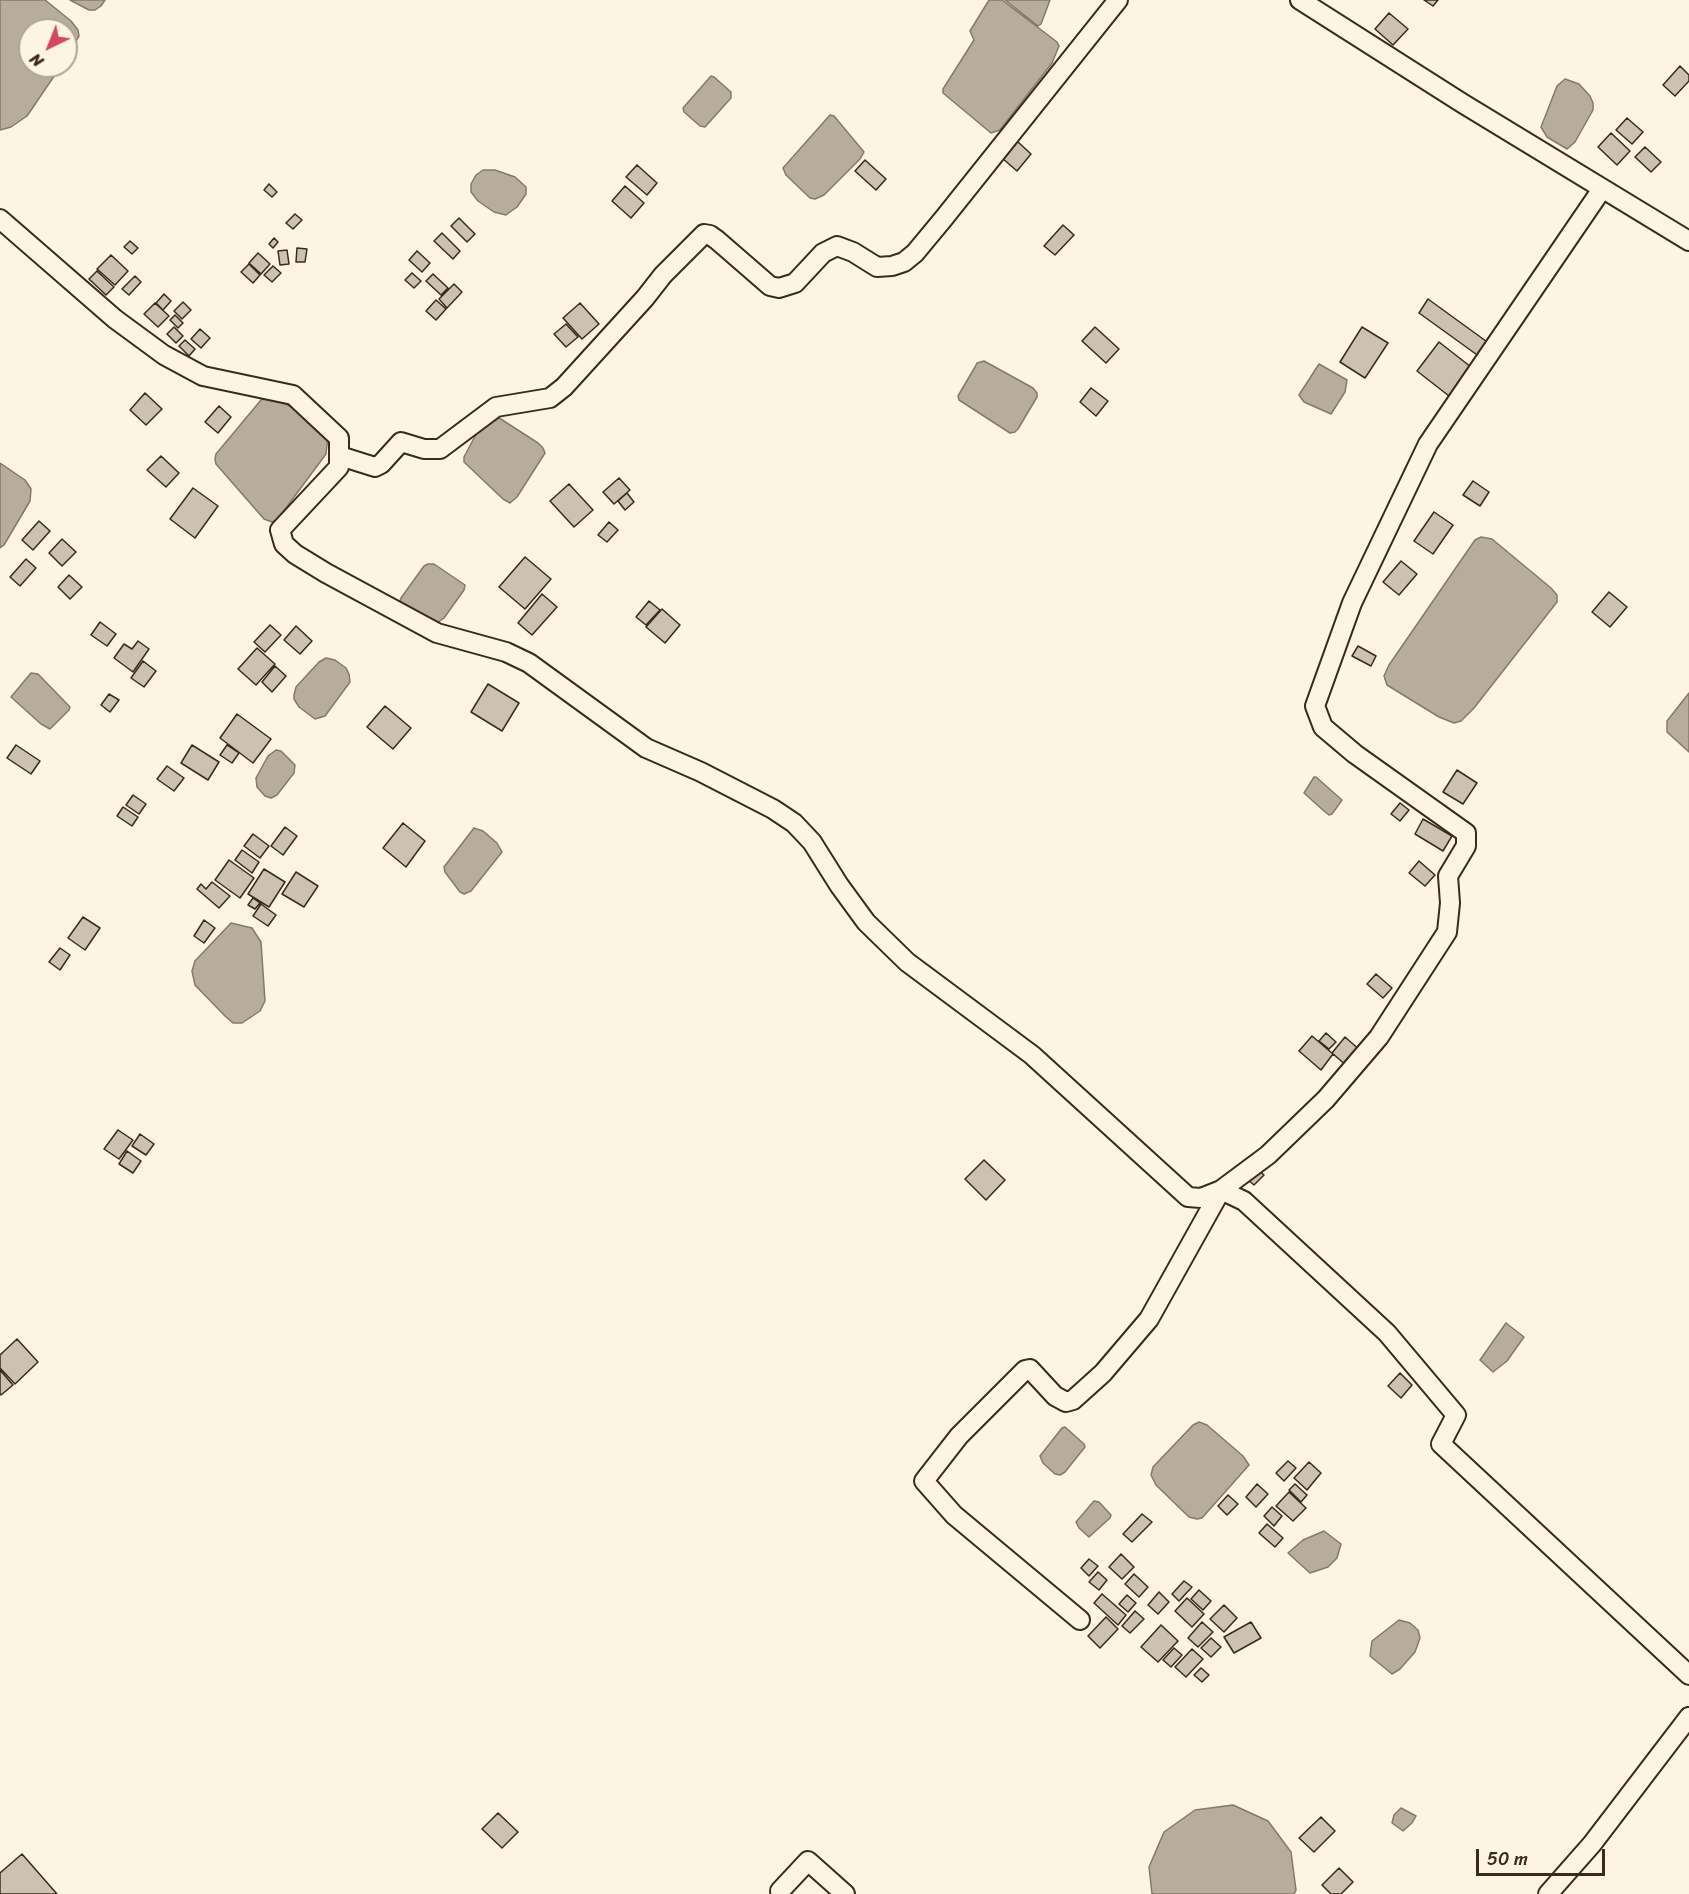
<!DOCTYPE html>
<style>
body{margin:0}
#map{position:relative;width:1689px;height:1894px;overflow:hidden;background:#fcf5e5;font-family:Sriracha,sans-serif}
canvas{display:block}
.north{position:absolute;left:18px;top:18px;width:60px;height:60px;box-sizing:border-box;background:#fcf5e5;border:2px solid #afa495;border-radius:50%;rotate:223deg;font-size:16px;font-weight:700;line-height:24px;text-align:center;color:#3b2a1e}
.north::after{content:'';display:block;margin:auto;width:21px;height:27px;background:#d1495b;clip-path:polygon(50% 0,100% 100%,50% 72%,0 100%)}
.scale{position:absolute;left:1476px;top:1849px;width:129px;height:27px;box-sizing:border-box;border:3px solid #3b2a1e;border-top:0;padding-left:8px;font-size:18px;line-height:21px;white-space:nowrap;color:#3b2a1e;-webkit-text-stroke:4px #fcf5e5;paint-order:stroke}
</style>
<div id="map">
<canvas width="1689" height="1894"></canvas>
<div class="north">N</div>
<div class="scale">50 m</div>
</div>
<script>
const context = document.querySelector('canvas').getContext('2d');
context.lineJoin = 'round';
function fillPath(path, color) { context.fillStyle = color; context.fill(path, 'evenodd'); }
const shape = rows => new Path2D(rows.map(r => 'M' + r).join(''));
function stroke(path, color, width, dash) { context.strokeStyle = color; context.lineWidth = width; context.lineCap = dash ? 'butt' : 'round'; context.setLineDash(dash || []); context.stroke(path); }
const water = shape([
 [0,0,45,0,71,21,78,30,79,36,66,58,66,30,30,30,30,66,61,66,27,116,11,127,0,130,0,0],
 [70,0,105,0,101,6,95,10,89,10,70,0],
 [989,0,1002,0,1057,42,1059,46,1052,63,1000,130,991,133,943,93,943,89,974,40,970,31,989,0],
 [1005,0,1050,0,1041,24,1038,26,1005,0],
 [711,76,714,77,731,92,731,98,705,127,700,126,684,112,683,108,711,76],
 [1565,79,1579,84,1590,96,1593,103,1593,110,1575,142,1567,149,1547,137,1541,127,1557,86,1565,79],
 [830,115,834,116,864,152,860,159,824,195,815,199,810,198,786,175,783,168,830,115],
 [483,170,495,170,515,177,526,187,526,194,517,207,506,215,494,212,478,201,471,192,471,184,476,175,483,170],
 [984,361,1033,388,1037,393,1037,397,1018,429,1015,432,1010,433,959,400,958,396,975,367,977,363,984,361],
 [1319,364,1347,380,1345,392,1331,414,1304,402,1299,395,1319,364],
 [267,397,293,407,328,437,326,454,277,520,272,522,264,519,216,464,215,459,216,454,261,400,267,397],
 [493,414,538,443,543,448,545,453,517,497,510,503,503,499,464,462,464,457,482,423,493,414],
 [0,463,25,480,31,489,30,501,4,545,0,548,0,463],
 [1481,537,1492,539,1551,588,1557,595,1557,602,1474,708,1461,721,1454,723,1439,717,1387,685,1384,676,1389,665,1475,540,1481,537],
 [428,564,434,564,465,585,464,590,444,618,437,623,399,604,401,598,424,566,428,564],
 [326,658,335,660,346,668,349,674,350,682,325,716,315,719,299,707,294,699,294,695,296,687,319,662,326,658],
 [31,673,38,674,70,707,69,710,50,729,41,724,11,697,31,673],
 [1689,693,1689,752,1667,732,1667,721,1689,693],
 [276,750,281,751,295,765,294,773,277,795,271,798,265,796,257,787,256,778,268,756,276,750],
 [1314,777,1316,777,1342,800,1332,814,1329,815,1324,811,1304,793,1314,777],
 [474,828,483,831,497,843,502,852,471,891,464,894,460,892,445,872,444,867,474,828],
 [231,923,252,928,261,942,265,1001,260,1011,242,1023,233,1023,225,1016,195,985,192,971,195,961,231,923],
 [1506,1323,1524,1337,1507,1361,1493,1372,1480,1360,1506,1323],
 [1199,1422,1207,1425,1243,1456,1249,1465,1202,1518,1197,1519,1189,1517,1156,1485,1151,1475,1153,1467,1193,1425,1199,1422],
 [1065,1427,1084,1444,1085,1447,1065,1472,1060,1475,1055,1474,1043,1463,1040,1456,1062,1428,1065,1427],
 [1094,1501,1099,1502,1111,1515,1110,1518,1089,1537,1079,1528,1076,1522,1094,1501],
 [1324,1531,1341,1544,1337,1558,1328,1567,1310,1573,1288,1553,1303,1540,1324,1531],
 [1399,1620,1410,1623,1418,1630,1420,1638,1415,1652,1400,1669,1392,1674,1370,1656,1372,1641,1399,1620],
 [1233,1805,1268,1821,1291,1852,1296,1890,1294,1894,1152,1894,1149,1867,1164,1832,1195,1810,1233,1805],
 [1401,1808,1416,1816,1412,1823,1403,1831,1392,1823,1394,1815,1401,1808]
]);
fillPath(water, '#b7ad9e');
stroke(water, '#85796b', 1.5);
const building = shape([
 [1424,0,1438,0,1433,6,1424,0],
 [1389,13,1408,29,1393,45,1375,29,1389,13],
 [1680,66,1689,75,1689,81,1675,96,1663,85,1680,66],
 [1627,118,1643,132,1632,144,1616,130,1627,118],
 [1611,133,1630,151,1617,165,1598,147,1611,133],
 [1017,141,1031,154,1017,171,1002,158,1017,141],
 [1645,147,1661,162,1651,172,1635,157,1645,147],
 [865,160,886,179,876,190,855,171,865,160],
 [637,165,657,183,647,195,626,177,637,165],
 [269,184,277,192,272,197,264,190,269,184],
 [625,186,644,203,631,218,612,201,625,186],
 [295,214,302,220,293,229,286,223,295,214],
 [459,218,475,234,467,242,451,226,459,218],
 [1063,225,1074,235,1055,255,1044,246,1063,225],
 [442,233,460,251,453,259,434,241,442,233],
 [274,238,278,242,273,248,269,244,274,238],
 [130,241,138,248,132,254,124,247,130,241],
 [297,248,307,249,305,262,296,262,297,248],
 [287,250,289,264,280,265,278,251,287,250],
 [417,251,430,263,422,272,409,260,417,251],
 [258,253,270,264,261,274,249,263,258,253],
 [111,255,128,271,115,285,97,269,111,255],
 [249,264,260,275,253,283,241,272,249,264],
 [273,266,281,273,272,282,264,275,273,266],
 [97,271,114,287,106,295,89,279,97,271],
 [412,273,421,281,414,288,405,280,412,273],
 [433,274,448,288,441,295,426,281,433,274],
 [135,276,141,282,129,295,122,289,135,276],
 [454,284,462,292,447,308,439,299,454,284],
 [164,294,171,301,163,310,156,303,164,294],
 [1428,299,1490,344,1480,357,1419,313,1428,299],
 [436,300,446,309,436,320,426,311,436,300],
 [183,302,191,310,182,319,174,311,183,302],
 [155,303,169,316,158,327,144,314,155,303],
 [580,303,599,324,582,339,563,318,580,303],
 [175,315,183,323,178,328,170,320,175,315],
 [566,324,578,337,566,347,554,334,566,324],
 [174,327,183,336,176,343,167,334,174,327],
 [1095,327,1119,349,1106,363,1082,341,1095,327],
 [1362,327,1388,343,1365,378,1340,362,1362,327],
 [200,329,210,338,201,348,191,339,200,329],
 [185,340,195,349,189,356,179,346,185,340],
 [1439,342,1471,367,1449,396,1417,371,1439,342],
 [1091,388,1108,401,1096,416,1080,402,1091,388],
 [145,393,162,409,146,425,130,410,145,393],
 [219,406,231,417,218,433,205,422,219,406],
 [161,456,179,473,166,487,147,470,161,456],
 [619,478,630,490,614,504,603,492,619,478],
 [1473,481,1489,492,1480,506,1463,495,1473,481],
 [569,484,593,510,574,527,550,501,569,484],
 [193,488,218,506,195,538,170,519,193,488],
 [627,493,634,502,625,510,618,501,627,493],
 [1434,512,1453,525,1433,554,1414,541,1434,512],
 [39,521,50,531,33,550,22,540,39,521],
 [609,522,618,530,607,542,598,535,609,522],
 [62,539,76,552,62,566,49,553,62,539],
 [525,557,551,579,525,609,499,587,525,557],
 [26,559,36,568,20,586,10,577,26,559],
 [1401,561,1417,574,1399,595,1383,582,1401,561],
 [69,575,82,587,70,599,58,587,69,575],
 [1609,592,1627,607,1610,627,1592,612,1609,592],
 [542,594,557,607,532,635,518,623,542,594],
 [649,601,660,610,646,625,636,617,649,601],
 [662,609,680,625,665,643,646,627,662,609],
 [100,622,116,634,107,646,91,635,100,622],
 [270,625,281,635,265,652,254,642,270,625],
 [296,626,312,641,300,654,284,640,296,626],
 [138,641,149,649,133,672,114,658,124,644,132,649,138,641],
 [1358,646,1376,656,1371,666,1352,656,1358,646],
 [257,648,275,664,256,685,238,669,257,648],
 [143,661,156,671,144,687,131,678,143,661],
 [275,666,286,676,272,692,262,682,275,666],
 [488,684,519,703,502,731,471,712,488,684],
 [109,694,119,700,110,712,101,705,109,694],
 [385,706,411,728,393,749,367,727,385,706],
 [237,714,271,739,253,763,220,738,237,714],
 [16,745,40,761,31,774,7,758,16,745],
 [192,745,219,762,208,780,181,763,192,745],
 [227,745,239,753,232,763,220,755,227,745],
 [167,766,184,778,174,791,157,779,167,766],
 [1457,770,1477,783,1463,804,1443,792,1457,770],
 [133,795,146,804,139,814,126,805,133,795],
 [1400,803,1409,810,1400,821,1391,814,1400,803],
 [123,807,138,817,132,826,117,816,123,807],
 [1423,819,1452,836,1443,851,1415,834,1423,819],
 [403,823,425,841,406,867,383,848,403,823],
 [285,827,297,836,283,855,271,846,285,827],
 [253,834,269,846,260,858,244,846,253,834],
 [242,850,259,862,252,873,235,860,242,850],
 [229,860,254,878,240,898,215,880,229,860],
 [1419,861,1435,875,1425,886,1409,873,1419,861],
 [264,869,285,882,269,907,248,894,264,869],
 [296,872,318,886,304,907,282,894,296,872],
 [212,882,230,896,219,908,197,889,201,884,206,889,212,882],
 [253,898,260,903,255,909,248,905,253,898],
 [261,904,276,915,268,926,253,916,261,904],
 [83,917,100,928,85,950,68,938,83,917],
 [204,920,215,928,204,943,194,936,204,920],
 [60,948,70,955,60,970,49,962,60,948],
 [1376,974,1392,988,1383,998,1367,984,1376,974],
 [1326,1033,1336,1042,1329,1049,1319,1041,1326,1033],
 [1312,1036,1333,1054,1321,1070,1299,1051,1312,1036],
 [1345,1037,1361,1051,1348,1067,1332,1053,1345,1037],
 [118,1130,133,1140,119,1159,104,1149,118,1130],
 [140,1134,154,1144,146,1155,132,1146,140,1134],
 [127,1151,141,1161,133,1173,119,1164,127,1151],
 [984,1160,1005,1180,986,1200,965,1179,984,1160],
 [1256,1168,1264,1175,1254,1185,1247,1179,1256,1168],
 [17,1339,38,1362,15,1384,0,1368,0,1355,17,1339],
 [0,1370,13,1385,1,1395,0,1394,0,1370],
 [1400,1373,1412,1385,1401,1398,1388,1386,1400,1373],
 [1288,1461,1296,1468,1284,1481,1276,1473,1288,1461],
 [1309,1462,1321,1473,1307,1490,1294,1478,1309,1462],
 [1257,1484,1268,1494,1256,1507,1246,1497,1257,1484],
 [1295,1484,1307,1495,1301,1502,1289,1490,1295,1484],
 [1289,1492,1306,1508,1293,1521,1276,1506,1289,1492],
 [1228,1495,1238,1504,1227,1515,1218,1506,1228,1495],
 [1272,1507,1282,1516,1274,1526,1264,1516,1272,1507],
 [1142,1514,1152,1522,1132,1542,1123,1534,1142,1514],
 [1267,1524,1283,1538,1275,1547,1259,1533,1267,1524],
 [1121,1554,1134,1567,1122,1579,1109,1567,1121,1554],
 [1089,1559,1098,1566,1089,1576,1081,1568,1089,1559],
 [1098,1572,1107,1580,1099,1590,1089,1582,1098,1572],
 [1134,1574,1148,1587,1139,1597,1125,1584,1134,1574],
 [1184,1581,1192,1587,1179,1601,1172,1594,1184,1581],
 [1199,1590,1211,1601,1203,1610,1191,1599,1199,1590],
 [1159,1592,1169,1602,1158,1614,1148,1605,1159,1592],
 [1102,1594,1126,1615,1118,1625,1094,1603,1102,1594],
 [1127,1595,1136,1603,1128,1612,1119,1604,1127,1595],
 [1187,1598,1204,1614,1192,1627,1175,1611,1187,1598],
 [1224,1605,1237,1618,1224,1632,1210,1619,1224,1605],
 [1135,1611,1144,1619,1130,1633,1122,1626,1135,1611],
 [1106,1617,1118,1629,1100,1648,1088,1636,1106,1617],
 [1202,1622,1213,1632,1198,1647,1188,1638,1202,1622],
 [1251,1622,1261,1638,1234,1653,1224,1637,1251,1622],
 [1161,1625,1178,1641,1158,1662,1141,1647,1161,1625],
 [1211,1638,1221,1647,1211,1657,1201,1648,1211,1638],
 [1174,1648,1182,1655,1171,1667,1163,1660,1174,1648],
 [1192,1649,1203,1659,1186,1677,1175,1667,1192,1649],
 [1201,1668,1209,1675,1202,1682,1194,1675,1201,1668],
 [498,1813,518,1832,502,1848,482,1829,498,1813],
 [1321,1817,1335,1831,1314,1852,1299,1838,1321,1817],
 [22,1854,57,1894,0,1894,0,1873,22,1854],
 [1339,1868,1353,1882,1341,1894,1331,1894,1322,1885,1339,1868]
]);
fillPath(building, '#ccc2b3');
stroke(building, '#3b2a1e', 1.5);
const street = shape([
 [1300,0,1462,103,1689,241],
 [0,219,115,319,164,355,203,376,293,395,339,438,339,467,280,530,284,544,295,554,326,573,437,633,506,652,529,663,646,748,701,772,773,809,794,823,812,842,839,885,866,922,907,962,1032,1055,1188,1197,1201,1198,1221,1190,1244,1201,1387,1333,1456,1415,1441,1444,1689,1675],
 [340,456,375,467,381,464,401,442,424,449,440,449,496,407,550,398,564,387,645,298,663,275,704,234,710,235,717,240,770,286,779,288,795,283,823,253,837,246,853,252,877,267,892,266,904,262,915,253,944,218,1118,0],
 [1080,1620,954,1515,924,1481,959,1436,1025,1370,1030,1369,1055,1396,1066,1402,1073,1400,1103,1373,1149,1319,1221,1190,1268,1155,1326,1099,1379,1037,1447,932,1450,903,1448,876,1466,846,1466,833,1355,754,1323,727,1315,706,1352,603,1428,444,1602,189],
 [780,1891,808,1861,845,1894],
 [1548,1894,1592,1844,1689,1717]
]);
stroke(street, '#3b2a1e', 22);
stroke(street, '#fcf5e5', 18);
</script>
